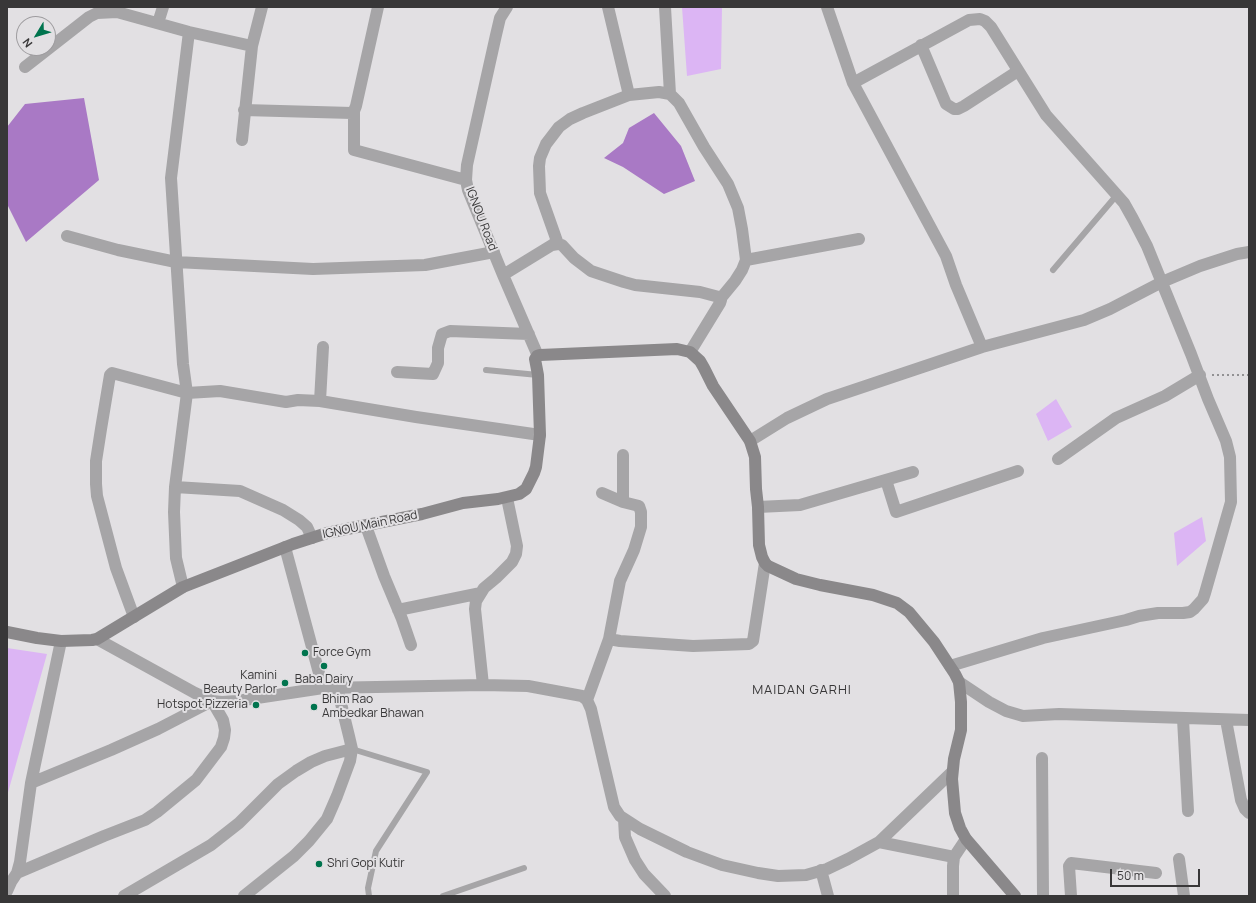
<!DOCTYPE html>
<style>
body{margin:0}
#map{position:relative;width:1256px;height:903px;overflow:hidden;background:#e2e0e3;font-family:Manrope,sans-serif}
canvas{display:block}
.frame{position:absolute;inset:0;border:8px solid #383738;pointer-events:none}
.north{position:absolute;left:16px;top:16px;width:40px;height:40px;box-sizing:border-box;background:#e2e0e3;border:1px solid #9e9c9f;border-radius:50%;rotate:232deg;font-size:11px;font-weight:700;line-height:16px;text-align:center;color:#383738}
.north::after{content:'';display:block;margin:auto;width:14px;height:18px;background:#00744e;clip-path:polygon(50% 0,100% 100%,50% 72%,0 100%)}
.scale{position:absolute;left:1110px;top:869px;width:90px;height:18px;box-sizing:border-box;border:2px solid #383738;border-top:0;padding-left:5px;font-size:12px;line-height:14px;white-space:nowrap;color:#383738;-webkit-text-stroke:3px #e2e0e3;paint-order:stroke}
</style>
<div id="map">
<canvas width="1256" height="903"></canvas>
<div class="frame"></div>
<div class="north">N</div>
<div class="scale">50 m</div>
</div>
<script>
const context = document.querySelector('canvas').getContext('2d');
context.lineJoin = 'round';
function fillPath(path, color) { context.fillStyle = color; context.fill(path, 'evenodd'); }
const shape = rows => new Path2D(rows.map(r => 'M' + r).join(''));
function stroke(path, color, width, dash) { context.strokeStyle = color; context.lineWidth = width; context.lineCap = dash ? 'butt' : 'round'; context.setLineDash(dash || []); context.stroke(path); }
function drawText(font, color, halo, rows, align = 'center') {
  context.font = font + ' Manrope,sans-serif'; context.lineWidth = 4; context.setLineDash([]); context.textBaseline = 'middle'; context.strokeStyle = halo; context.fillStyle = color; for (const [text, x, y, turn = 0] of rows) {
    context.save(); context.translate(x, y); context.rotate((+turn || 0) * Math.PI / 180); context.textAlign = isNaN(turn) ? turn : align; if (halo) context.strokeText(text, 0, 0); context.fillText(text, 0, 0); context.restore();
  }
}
fillPath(shape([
 [682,7,722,7,721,69,687,76],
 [1056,399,1072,427,1048,441,1036,414],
 [1202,517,1206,541,1177,566,1174,533],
 [7,648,47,654,7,796]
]), '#dcb5f4');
fillPath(shape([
 [84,98,99,180,26,242,7,204,7,127,25,104],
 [654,113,681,146,695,181,664,194,623,167,604,158,623,143,629,128]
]), '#a979c5');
stroke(shape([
 [1212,375,1249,375]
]), '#929193', 2, [2, 3]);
stroke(shape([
 [1053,270,1116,196],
 [486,370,538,375],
 [352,749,427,772,376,851,368,888,369,896],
 [443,896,524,868]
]), '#a6a5a7', 6);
stroke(shape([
 [507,7,500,18,496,35,467,165,466,180,468,190,503,275,538,356],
 [608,7,629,95],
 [665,7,670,94],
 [158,23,163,7],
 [921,45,946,104,954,109,958,109,964,106,1018,71],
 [25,67,89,17,97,13,117,12,189,32,252,46],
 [853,83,969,20,980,19,985,21,991,27,1046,115,1124,203,1133,219,1147,246,1191,354,1208,399,1226,441,1230,457,1231,502,1205,593,1203,599,1194,609,1190,612,1183,613,1158,613,1139,616,1126,620,1043,638,950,666],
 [244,110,352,113,354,111,356,106,378,7],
 [354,111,354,150,466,180],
 [242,140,252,46,262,7],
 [67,236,118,250,176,262,313,269,425,265,494,252],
 [558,244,540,193,539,166,540,158,546,144,559,127,570,119,583,113,629,95,659,92,670,94,679,103,704,147,728,184,738,208,742,229,746,260,742,270,735,281,721,298],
 [746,260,859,239],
 [503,275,552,245,558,244,562,245,574,258,591,271,624,282,635,285,700,292,719,297,721,300,720,303,690,352],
 [982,347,1084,320,1110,309,1162,282,1200,266,1237,254,1249,252],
 [397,372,433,374,438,363,438,348,442,334,450,331,529,334],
 [320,401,323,347],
 [750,441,787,418,827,399,982,347,956,285,946,256,853,83,827,7],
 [623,455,623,502],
 [1058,459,1116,418,1165,396,1200,375],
 [886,480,896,512,1018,471],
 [175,487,240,491,283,510,299,520,307,527,312,538],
 [602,493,623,502,639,506,641,512,641,527,634,550,620,581,609,639],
 [758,507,800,505,913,472],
 [366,526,384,576,402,619,411,645],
 [285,547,323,688],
 [183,587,176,558,174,512,175,487,187,393,183,364,171,178,189,32],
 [398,610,481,593],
 [134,617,116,568,97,496,96,484,96,461,101,429,110,375,112,373,187,393,220,391,286,402,298,400,320,401,416,417,540,435],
 [97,639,195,693,212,701,222,702,237,701,323,688,483,685,528,686,582,696,587,700,591,709,614,807,620,816,640,829,687,852,722,865,758,873,778,876,806,875,827,869,848,859,879,842,952,772],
 [959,682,989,702,1006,711,1023,716,1059,714,1249,720],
 [483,685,475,609,476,601,484,588,496,578,512,562,516,554,517,546,507,498],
 [587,700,609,639,620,641,693,646,749,644,753,641,765,563],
 [1183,719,1188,811],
 [1226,720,1241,800,1245,809,1249,813],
 [1042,758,1043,896],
 [624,819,625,837,635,860,644,874,665,896],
 [879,842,954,857],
 [1179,859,1184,896],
 [821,870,828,896],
 [17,873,104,836,145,820,157,812,196,780,221,747,224,738,225,730,223,720,212,701,158,729,111,750,31,783],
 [7,891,11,882,17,873,20,862,31,783,61,641],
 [124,896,211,845,239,823,278,784,296,771,311,762,325,756,352,749],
 [244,896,294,856,309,841,327,819,337,796,350,761,352,749,349,736,337,687],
 [953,896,953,866,954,857,966,839],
 [1071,896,1069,866,1071,863,1156,873]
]), '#a6a5a7', 12);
stroke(shape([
 [7,632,37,638,61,641,92,640,97,639,183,587,293,544,327,533,422,514,463,503,498,499,519,494,526,489,534,473,536,467,540,435,538,375,535,359,537,356,540,355,677,349,690,352,700,361,704,368,713,386,750,441,755,457,756,489,758,507,759,545,762,557,765,563,768,566,796,579,820,585,873,595,897,603,909,612,934,642,955,674,959,682,961,702,961,730,954,759,952,779,955,813,960,828,966,839,1015,896]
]), '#8a888a', 12);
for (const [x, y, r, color] of [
 [305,653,4,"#00744e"],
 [324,666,4,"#00744e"],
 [285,683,4,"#00744e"],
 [256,705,4,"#00744e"],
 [314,707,4,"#00744e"],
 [319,864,4,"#00744e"]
]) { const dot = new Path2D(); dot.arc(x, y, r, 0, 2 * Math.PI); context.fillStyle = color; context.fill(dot); stroke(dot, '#e2e0e3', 1.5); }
drawText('12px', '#383738', '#e2e0e3', [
 ["IGNOU Road",481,219,69],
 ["IGNOU Main Road",370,525,-12]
]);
drawText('12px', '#383738', '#e2e0e3', [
 ["Force Gym",313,653],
 ["Kamini",277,676,"right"],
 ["Beauty Parlor",277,690,"right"],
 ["Baba Dairy",324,680,"center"],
 ["Bhim Rao",322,700],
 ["Ambedkar Bhawan",322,714],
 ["Hotspot Pizzeria",248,705,"right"],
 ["Shri Gopi Kutir",327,864]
], 'left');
context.letterSpacing = '1px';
drawText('13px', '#383738', '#e2e0e3', [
 ["MAIDAN GARHI",802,690]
]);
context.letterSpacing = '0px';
</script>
